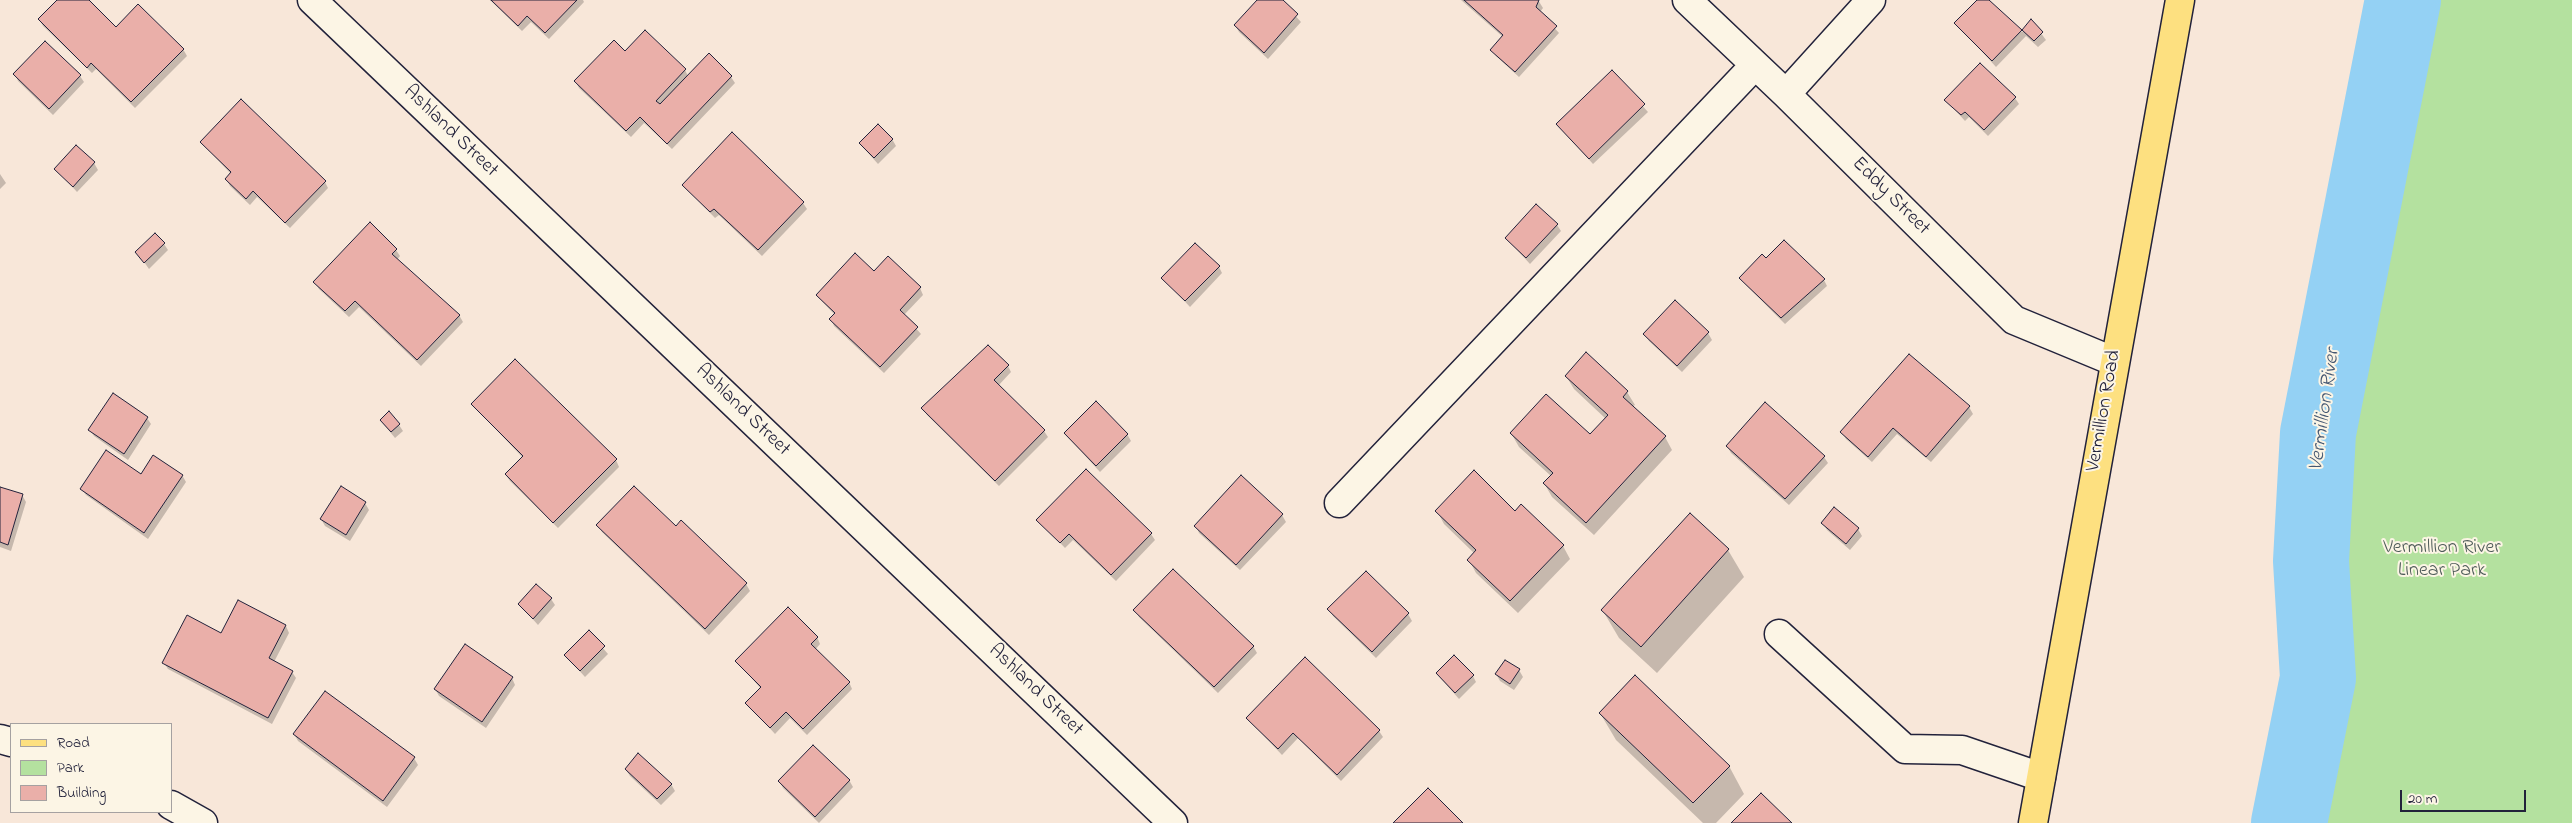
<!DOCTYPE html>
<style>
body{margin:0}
#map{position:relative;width:2572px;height:823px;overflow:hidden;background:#f8e7d9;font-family:"Indie Flower",sans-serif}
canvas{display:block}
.legend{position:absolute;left:10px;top:723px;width:162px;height:90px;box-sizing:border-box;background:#fcf5e5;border:1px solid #a5a1a1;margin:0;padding:6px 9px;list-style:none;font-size:15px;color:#22223b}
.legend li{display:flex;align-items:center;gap:10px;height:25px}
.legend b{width:25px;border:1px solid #a5a1a1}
.scale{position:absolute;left:2400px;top:790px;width:126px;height:22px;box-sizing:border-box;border:2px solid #22223b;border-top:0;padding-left:6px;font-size:15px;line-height:18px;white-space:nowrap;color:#22223b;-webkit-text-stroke:4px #fcf5e5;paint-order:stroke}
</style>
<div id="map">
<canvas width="2572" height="823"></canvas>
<ul class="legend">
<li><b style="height:6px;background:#fde080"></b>Road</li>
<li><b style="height:14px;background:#b4e19f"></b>Park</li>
<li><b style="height:14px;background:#eaafa9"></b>Building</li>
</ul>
<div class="scale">20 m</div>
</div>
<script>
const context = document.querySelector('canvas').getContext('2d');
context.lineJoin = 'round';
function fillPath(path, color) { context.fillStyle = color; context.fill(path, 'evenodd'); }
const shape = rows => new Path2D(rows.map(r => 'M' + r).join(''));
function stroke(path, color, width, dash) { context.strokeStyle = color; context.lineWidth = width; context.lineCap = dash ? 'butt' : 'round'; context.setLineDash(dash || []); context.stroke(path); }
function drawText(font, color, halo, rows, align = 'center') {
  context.font = font + ' "Indie Flower",sans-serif'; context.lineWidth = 4; context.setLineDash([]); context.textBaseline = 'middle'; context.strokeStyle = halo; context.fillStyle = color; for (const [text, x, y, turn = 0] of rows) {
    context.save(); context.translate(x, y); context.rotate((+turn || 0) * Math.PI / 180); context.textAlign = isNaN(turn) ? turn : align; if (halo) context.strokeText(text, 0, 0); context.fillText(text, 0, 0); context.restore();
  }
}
fillPath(shape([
 [2403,0,2572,0,2572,823,2289,823,2318,678,2311,561,2318,433]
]), '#b4e19f');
fillPath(shape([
 [59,0,87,0,116,29,183,49,187,56,135,108,96,69,92,73,43,26,39,19],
 [490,0,583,0,584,2,549,39,531,22,522,31],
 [1258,0,1281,0,1301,22,1268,59,1239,32,1235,25],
 [1461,0,1538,0,1543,8,1540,12,1559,33,1519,77,1496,56,1492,50,1503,37],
 [1979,0,1987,0,2022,32,2032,21,2046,40,2038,47,2026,36,1996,67,1956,23],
 [685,70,688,76,731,77,735,83,672,149,644,123,631,137,579,88,575,81],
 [1612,72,1648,112,1593,164,1557,124],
 [15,74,80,76,84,82,53,115,18,81],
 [2015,98,2019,104,1988,136,1969,117,1965,121,1946,100],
 [892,139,896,146,878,164,860,144],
 [201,142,325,182,328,188,290,228,257,197,250,205,230,186,226,179,231,174],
 [94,163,98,170,77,192,56,169],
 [0,174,6,183,0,189],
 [683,185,803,203,807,209,762,256,719,215,715,218],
 [1557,225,1561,231,1530,264,1506,238],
 [164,244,168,250,149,269,137,252],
 [396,250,400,256,397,260,459,315,463,322,421,366,359,307,349,317,319,289,315,282],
 [1766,260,1824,280,1827,286,1785,324,1745,284,1741,278],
 [1219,267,1222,273,1190,307,1163,278],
 [874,273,920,288,923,295,904,315,921,334,884,373,834,326,831,319,835,315,817,296],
 [1675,302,1708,333,1712,340,1682,372,1649,341,1645,335],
 [1008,366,1011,372,998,386,1044,431,1048,437,999,486,927,415,923,409],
 [1566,376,1627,392,1635,405,1632,407,1665,437,1672,450,1594,535,1552,497,1544,483,1551,476,1519,447,1511,433,1590,436,1606,419,1574,389],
 [472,404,616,460,619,467,558,528,510,481,506,475,523,458],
 [1969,407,1973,414,1931,462,1897,434,1872,462,1846,439,1842,432],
 [147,418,151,424,128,460,94,436,90,430],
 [381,421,399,425,403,431,395,438],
 [1065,434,1127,434,1131,441,1100,472],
 [1727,446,1824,457,1828,463,1789,505,1731,453],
 [141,475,182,475,186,482,148,539,86,495,82,489],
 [0,488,22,495,26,502,11,551,0,547],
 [342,488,365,503,369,510,350,541,325,526,321,519],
 [1835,509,1858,529,1862,536,1850,550,1827,530,1823,523],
 [1437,511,1516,512,1563,546,1570,559,1518,613,1476,573,1469,560,1475,554,1444,524],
 [1282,515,1286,522,1240,570,1199,533,1196,526],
 [1690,515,1728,550,1744,577,1657,673,1619,638,1603,611],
 [1038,520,1151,534,1155,540,1116,581,1073,540,1065,548],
 [681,522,746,584,750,591,709,635,602,532,598,525,676,528],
 [1366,572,1408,614,1412,621,1376,658,1333,616,1329,609],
 [551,599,555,605,538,625,519,604],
 [239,602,286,626,289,633,274,662,292,672,296,678,272,724,168,669,164,663,222,635],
 [1135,610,1253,646,1257,653,1218,693,1139,617],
 [589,632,608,654,585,677,566,656],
 [817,637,820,644,815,650,849,682,852,689,807,735,790,718,775,734,747,703,761,689,737,661],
 [1519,670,1523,677,1514,690,1500,681,1496,674],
 [1437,674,1473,676,1476,682,1459,699],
 [512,678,515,685,486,728,439,696,435,689],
 [1600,713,1729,766,1744,794,1716,823,1703,823,1616,740],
 [1247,718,1379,731,1383,737,1341,781,1298,738,1282,755],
 [294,734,414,758,418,765,387,807,298,741],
 [626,770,671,784,675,791,661,805,630,776],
 [849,780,853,787,819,823,783,788,779,781]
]), '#0003');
stroke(shape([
 [2289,823,2318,678,2311,561,2318,433,2403,0]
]), '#94d1f4', 76);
const building = shape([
 [57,0,89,0,116,27,138,4,184,49,131,102,91,63,87,68,38,19,57,0],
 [491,0,577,0,545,33,527,16,518,26,491,0],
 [1257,0,1283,0,1298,14,1264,53,1234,25,1257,0],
 [1464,0,1539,0,1536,7,1557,26,1515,72,1490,50,1503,35,1464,0],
 [1977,0,1989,0,2022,30,1992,61,1954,23,1977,0],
 [2031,19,2043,32,2034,41,2022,30,2031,19],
 [645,30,686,69,656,101,660,104,709,53,732,76,667,144,640,117,626,131,574,81,614,40,625,51,645,30],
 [45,41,81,75,49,109,13,74,45,41],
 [1980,63,2016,97,1984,130,1965,112,1961,115,1944,100,1980,63],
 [1612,70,1645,104,1589,159,1556,124,1612,70],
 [241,99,326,181,285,223,253,191,246,199,225,179,231,172,200,142,241,99],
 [878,124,893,139,874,158,859,143,878,124],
 [732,132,804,202,758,250,714,209,710,212,682,185,732,132],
 [76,145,95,162,73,187,54,169,76,145],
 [1536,204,1558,224,1526,258,1505,238,1536,204],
 [370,222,397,249,392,254,460,315,417,360,355,301,345,311,313,282,370,222],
 [155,233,165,243,144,263,135,252,155,233],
 [1784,240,1825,279,1781,318,1739,278,1762,254,1766,258,1784,240],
 [1195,243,1220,266,1185,301,1161,278,1195,243],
 [855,253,874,271,888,256,921,287,900,310,918,327,880,367,829,319,835,313,816,295,855,253],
 [1675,300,1709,332,1677,366,1643,334,1675,300],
 [988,345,1009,365,994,380,1045,430,995,481,921,408,988,345],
 [1586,352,1628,391,1623,397,1666,436,1586,523,1543,483,1553,473,1510,433,1546,394,1590,434,1608,415,1565,376,1586,352],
 [1909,354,1970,406,1926,457,1893,428,1868,457,1840,432,1909,354],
 [515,359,617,459,553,523,505,474,523,456,471,404,515,359],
 [113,393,148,417,124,454,88,430,113,393],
 [1096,401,1128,434,1096,466,1064,433,1096,401],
 [1765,402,1825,456,1785,499,1726,446,1765,402],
 [389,411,400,424,391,432,380,420,389,411],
 [106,450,141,474,153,455,183,475,144,533,80,489,106,450],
 [1086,469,1152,533,1111,575,1069,534,1060,543,1036,520,1086,469],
 [1474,470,1515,511,1521,504,1564,545,1510,601,1467,560,1476,550,1435,511,1474,470],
 [1241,475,1283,514,1236,565,1194,526,1241,475],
 [341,486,366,502,346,535,320,519,341,486],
 [634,486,676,526,681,520,747,583,705,629,596,525,634,486],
 [0,487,23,494,8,545,0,542,0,487],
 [1834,507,1859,528,1846,544,1821,523,1834,507],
 [1690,513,1729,549,1641,647,1601,610,1690,513],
 [1173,569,1254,646,1214,687,1133,610,1173,569],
 [1366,571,1409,613,1372,652,1327,609,1366,571],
 [536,584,552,598,533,619,518,604,536,584],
 [238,600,286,625,269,658,293,671,268,718,162,663,187,615,221,633,238,600],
 [788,607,818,637,811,644,850,682,803,729,786,712,770,728,745,703,761,687,735,661,788,607],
 [589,630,605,646,580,671,564,655,589,630],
 [465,644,513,677,482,722,434,689,465,644],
 [1454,655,1474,675,1455,693,1436,673,1454,655],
 [1305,657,1380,730,1337,775,1293,733,1278,749,1246,718,1305,657],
 [1505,660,1520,669,1510,684,1495,674,1505,660],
 [1635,675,1730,766,1693,803,1599,713,1635,675],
 [325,691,415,757,383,801,293,734,325,691],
 [813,745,850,780,815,817,778,781,813,745],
 [638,753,672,784,657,799,625,769,638,753],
 [1428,788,1463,823,1393,823,1428,788],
 [1761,793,1792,823,1731,823,1761,793]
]);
fillPath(building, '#eaafa9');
stroke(building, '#22223b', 1);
const minor = shape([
 [312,0,1173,823],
 [1687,0,1786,94,2014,320,2113,361],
 [1786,94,1871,0],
 [1339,503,1755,65],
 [1779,634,1905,749,1962,750,2041,777],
 [0,739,11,742],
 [171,805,203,823]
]);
const major = shape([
 [2033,823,2180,0]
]);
stroke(minor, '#22223b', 31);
stroke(major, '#22223b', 31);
stroke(minor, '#fcf5e5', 28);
stroke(major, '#fde080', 28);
drawText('20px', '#22223b', '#fcf5e5', [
 ["Ashland Street",450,132,44],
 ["Eddy Street",1890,197,45],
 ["Ashland Street",742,411,44],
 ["Vermillion Road",2105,411,-80],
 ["Ashland Street",1035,691,44]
]);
drawText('20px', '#4e5b59', '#fcf5e5', [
 ["Vermillion River",2442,549],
 ["Linear Park",2442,572]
]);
drawText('italic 21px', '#445772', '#fcf5e5', [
 ["Vermillion River",2326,410,-82]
]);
</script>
